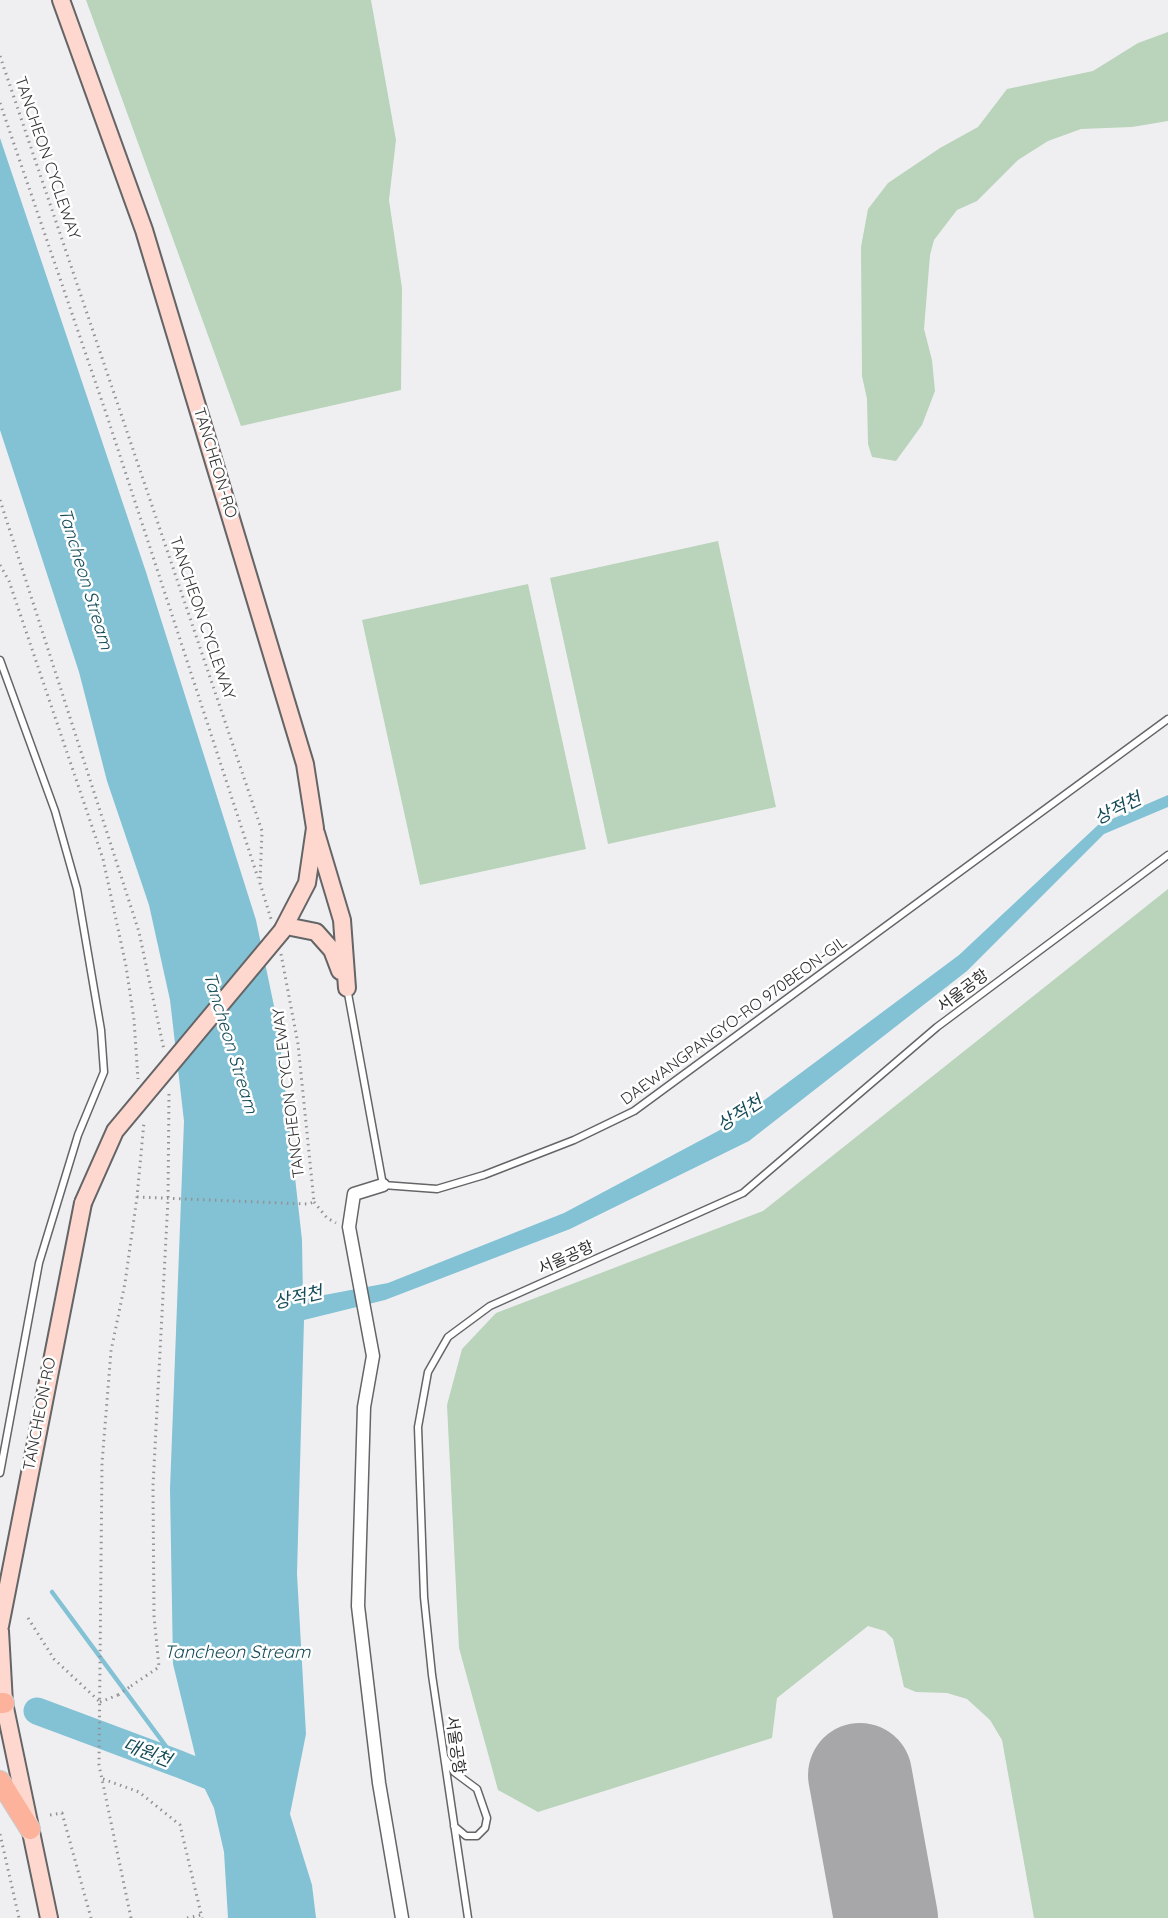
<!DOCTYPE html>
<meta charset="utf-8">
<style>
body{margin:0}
canvas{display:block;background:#efeff2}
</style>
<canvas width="1168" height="1918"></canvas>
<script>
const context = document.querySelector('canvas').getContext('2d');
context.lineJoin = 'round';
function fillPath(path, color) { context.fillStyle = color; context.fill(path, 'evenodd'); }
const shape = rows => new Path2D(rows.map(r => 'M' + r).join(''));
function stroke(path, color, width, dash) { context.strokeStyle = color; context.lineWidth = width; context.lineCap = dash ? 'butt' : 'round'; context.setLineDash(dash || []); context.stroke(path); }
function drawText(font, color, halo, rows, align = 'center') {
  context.font = font + ' Quicksand,"Noto Sans KR",sans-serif'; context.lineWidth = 5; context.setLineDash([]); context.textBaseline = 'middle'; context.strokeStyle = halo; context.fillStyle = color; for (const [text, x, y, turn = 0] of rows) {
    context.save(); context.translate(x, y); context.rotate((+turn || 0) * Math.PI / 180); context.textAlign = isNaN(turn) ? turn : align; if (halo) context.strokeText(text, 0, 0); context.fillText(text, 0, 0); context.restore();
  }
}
fillPath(shape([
 [86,0,371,0,396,140,389,200,402,288,401,390,241,426],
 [1168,32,1168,121,1132,127,1081,129,1048,141,1018,160,977,201,957,210,934,240,930,255,924,329,932,360,935,391,922,425,896,461,872,457,868,444,867,399,862,376,861,247,868,209,888,183,940,148,978,127,1007,89,1093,71,1138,43],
 [718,541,776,807,608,844,550,578],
 [528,584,586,849,420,885,362,620],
 [1168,889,1168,1918,1034,1918,1002,1740,990,1720,967,1699,947,1693,916,1692,904,1687,893,1639,885,1631,868,1626,777,1698,772,1738,538,1812,498,1790,459,1648,447,1405,462,1349,496,1313,763,1211]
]), '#b9d4ba');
fillPath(shape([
 [0,138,146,572,256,920,278,1025,302,1240,303,1299,388,1283,564,1213,735,1122,959,955,1098,825,1168,795,1168,807,1104,834,967,971,749,1141,570,1229,385,1300,304,1320,297,1574,306,1734,290,1814,312,1885,316,1918,228,1918,224,1852,214,1808,202,1783,173,1664,170,1489,184,1121,170,1000,149,905,107,781,79,672,0,430]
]), '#83c2d5');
stroke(shape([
 [52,1592,179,1764]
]), '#83c2d5', 4.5);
stroke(shape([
 [37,1711,179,1764,229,1784,233,1789]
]), '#83c2d5', 27);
stroke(shape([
 [860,1775,886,1918]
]), '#a7a7a9', 104);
const lane = shape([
 [0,660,55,811,77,889,101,1030,104,1072,78,1135,39,1263,0,1473],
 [347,988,383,1185,437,1189,484,1175,574,1140,634,1111,1168,719],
 [445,1758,454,1772,477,1789,487,1818,485,1828,477,1836,466,1836,454,1826],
 [468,1918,432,1675,424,1597,418,1427,428,1372,448,1337,490,1306,743,1193,937,1027,1168,855]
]);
const street = shape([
 [383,1185,354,1194,349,1227,373,1356,364,1407,358,1606,379,1783,402,1918]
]);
const secondary = shape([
 [61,0,144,230,305,764,315,828,307,883,282,931],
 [316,833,342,920,347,988],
 [286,926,316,932,332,950,340,971],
 [0,1626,83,1203],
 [0,1631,4,1703,49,1918]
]);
const primary = shape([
 [0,1703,4,1703],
 [0,1781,30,1829]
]);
stroke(lane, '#646567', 9);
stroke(street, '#646567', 15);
stroke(secondary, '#646567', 20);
stroke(primary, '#c9c9ca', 22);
stroke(shape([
 [0,56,262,831,260,883,271,919],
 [0,103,107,416,258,878],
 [0,500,139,932,164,1050],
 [0,565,9,581,103,859,126,966,134,1020,138,1079],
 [281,954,298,1044,314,1202],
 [137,1197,308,1204,314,1202],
 [314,1202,327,1218,336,1223],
 [28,1618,54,1659,100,1702],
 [131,1686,159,1667,154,1616,153,1486,168,1199,169,1092],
 [100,1702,118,1695],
 [103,1779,139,1792,180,1825,202,1918],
 [50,1815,62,1813,91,1918],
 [0,1834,19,1918],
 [131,1918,99,1765,102,1463,111,1351,125,1283,137,1197,144,1122],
 [187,1918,201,1915]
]), '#939395', 3, [1.5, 4.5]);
stroke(lane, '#fff', 6);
stroke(street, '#fff', 12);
stroke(secondary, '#fed8ce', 16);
stroke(primary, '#fdb29c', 20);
const secondaryBridge = shape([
 [83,1203,115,1131,282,931]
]);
stroke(secondaryBridge, '#646567', 20, []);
stroke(shape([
 [118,1695,131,1686]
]), '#939395', 3, [1.5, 4.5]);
stroke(secondaryBridge, '#fed8ce', 16);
drawText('16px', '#313132', '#fff', [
 ["TANCHEON CYCLEWAY",47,158,71],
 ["TANCHEON-RO",215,463,73],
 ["TANCHEON CYCLEWAY",202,618,71],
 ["서울공항",963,991,-37],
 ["DAEWANGPANGYO-RO 970BEON-GIL",734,1021,-36],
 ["TANCHEON CYCLEWAY",289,1093,-97],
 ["서울공항",566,1258,-24],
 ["TANCHEON-RO",40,1414,-79],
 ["서울공항",455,1745,82]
]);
drawText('italic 18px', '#154b59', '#fff', [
 ["Tancheon Stream",85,579,73],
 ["상적천",1118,809,-26],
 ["Tancheon Stream",230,1043,73],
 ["상적천",740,1114,-33],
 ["상적천",298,1298,-13],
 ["Tancheon Stream",237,1653],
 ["대원천",147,1753,21]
]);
</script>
